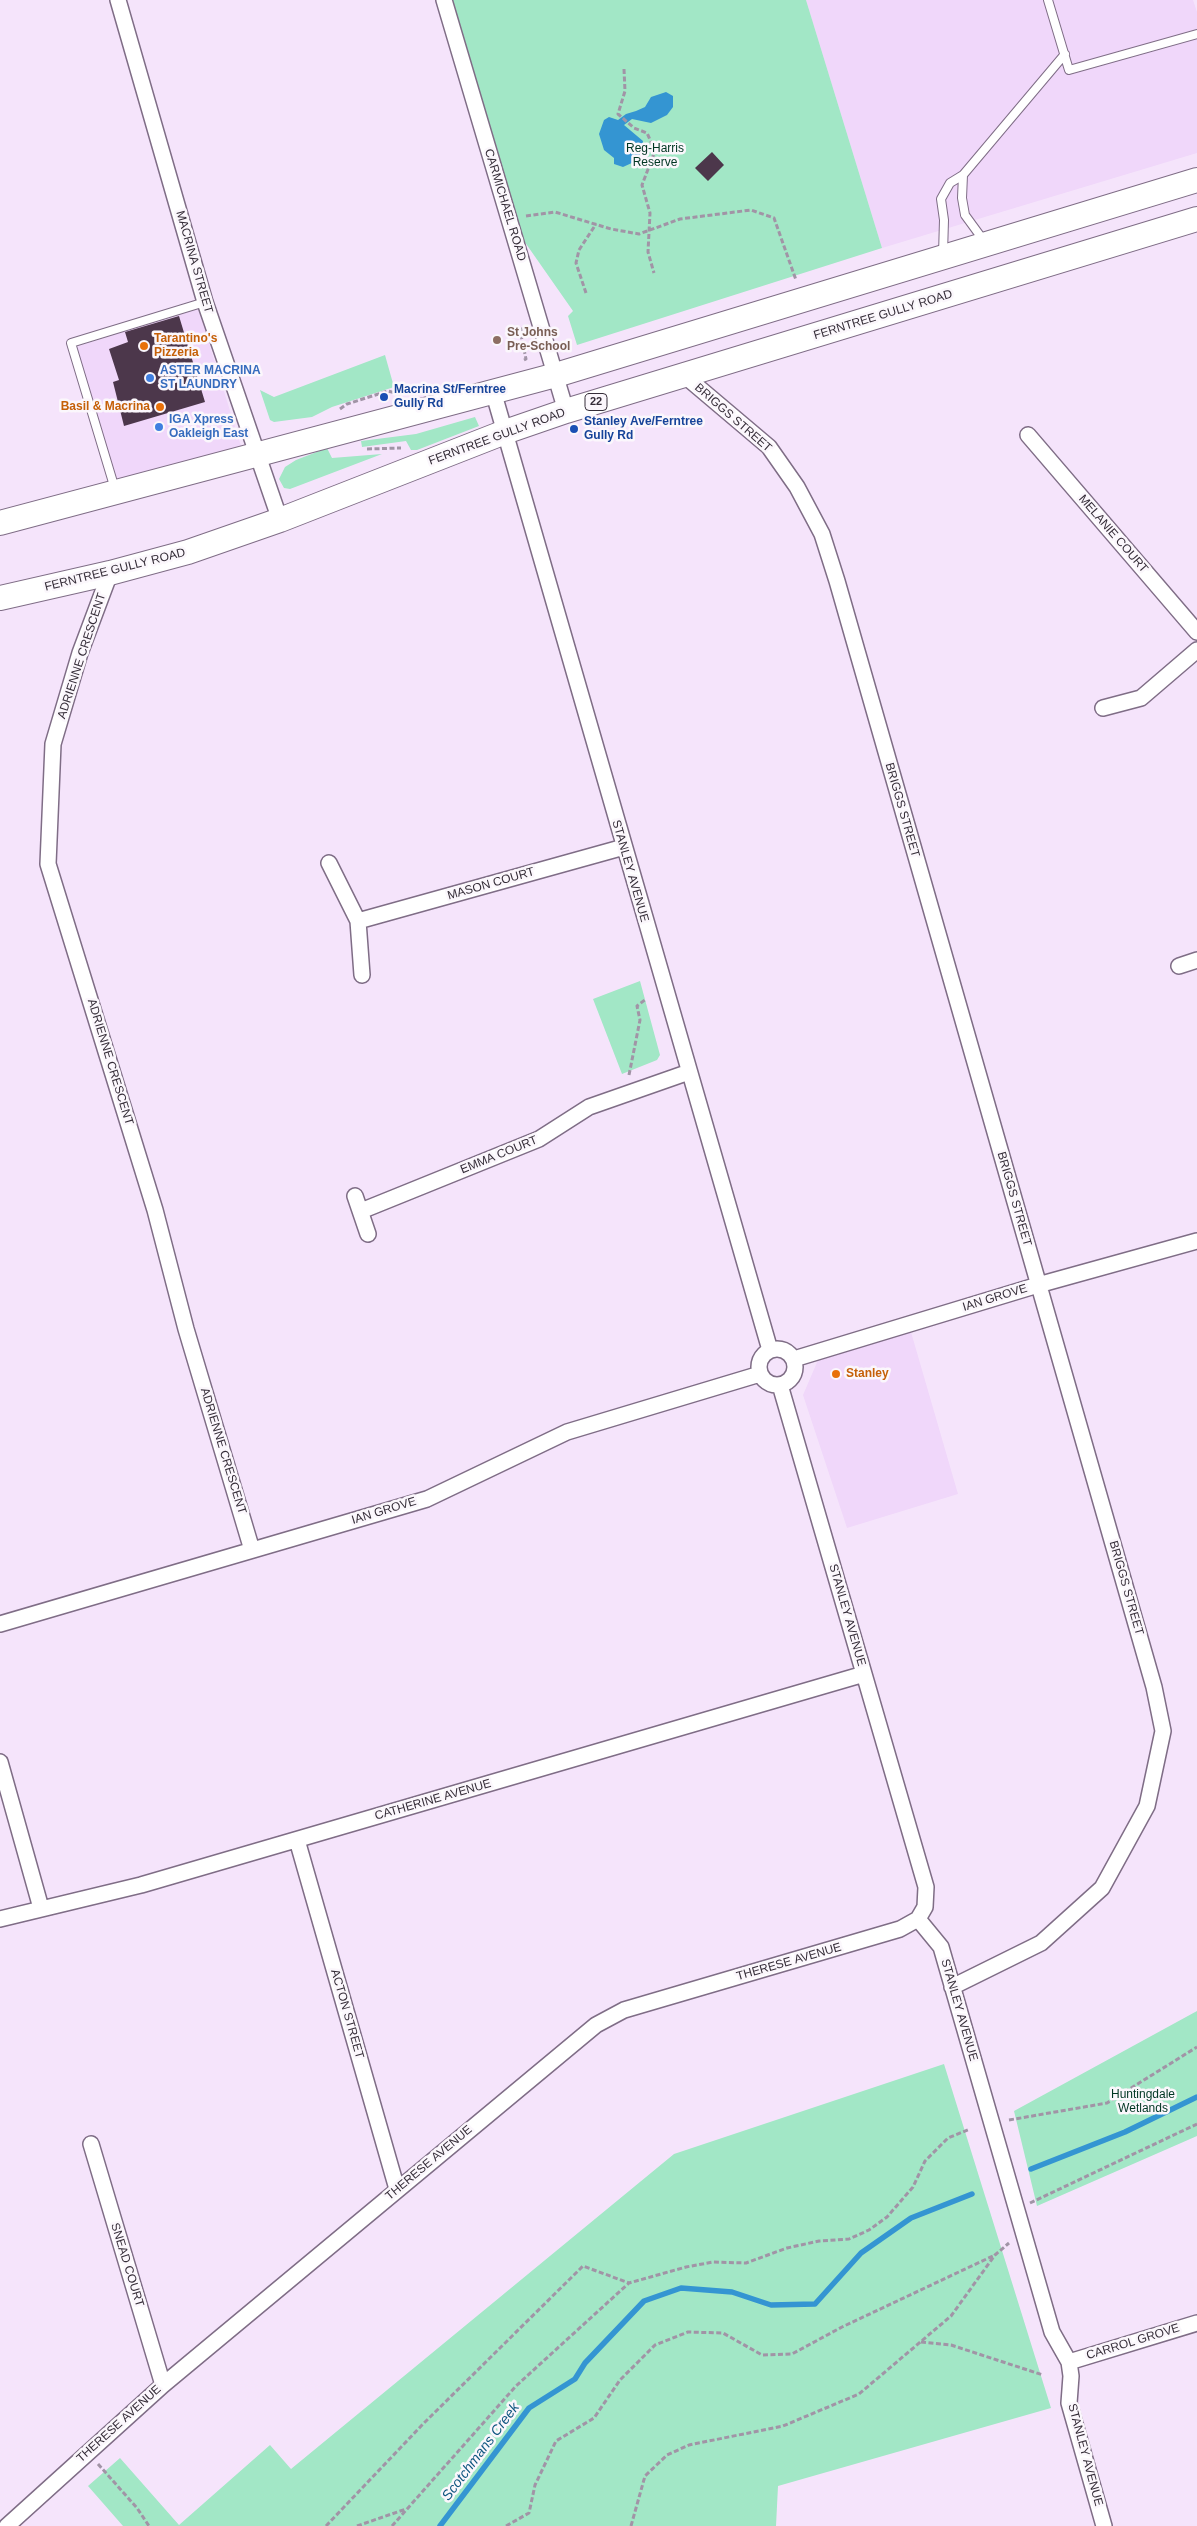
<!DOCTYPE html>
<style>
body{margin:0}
canvas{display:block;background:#f5e4fb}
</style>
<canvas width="1197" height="2526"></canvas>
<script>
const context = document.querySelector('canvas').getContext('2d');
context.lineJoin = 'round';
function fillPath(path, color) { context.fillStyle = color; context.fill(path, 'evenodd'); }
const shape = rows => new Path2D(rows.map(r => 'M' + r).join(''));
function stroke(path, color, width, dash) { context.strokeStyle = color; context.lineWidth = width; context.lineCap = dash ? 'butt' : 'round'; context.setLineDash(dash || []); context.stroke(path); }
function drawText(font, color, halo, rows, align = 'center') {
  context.font = font + ' Arial,sans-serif'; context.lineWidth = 5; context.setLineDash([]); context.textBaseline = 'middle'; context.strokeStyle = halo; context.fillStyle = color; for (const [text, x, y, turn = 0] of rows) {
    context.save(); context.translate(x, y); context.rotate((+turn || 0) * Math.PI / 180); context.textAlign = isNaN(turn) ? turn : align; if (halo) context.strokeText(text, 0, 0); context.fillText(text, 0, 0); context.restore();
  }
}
fillPath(shape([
 [806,0,1193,0,1197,12,1197,153,882,248],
 [198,308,241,446,117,480,76,347],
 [911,1332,958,1494,847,1528,803,1395,818,1360]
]), '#f0d7fa');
fillPath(shape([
 [444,0,806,0,882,248,577,345,568,316,573,311,508,218],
 [385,355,394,387,332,407,312,417,274,422,270,420,260,390,274,397],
 [475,417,479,426,417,450,411,450,406,441,362,447,361,441,416,434],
 [327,448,332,458,382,454,290,489,284,488,279,479,285,467,296,460],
 [640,981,660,1055,657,1060,622,1074,593,999],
 [1197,2011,1197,2136,1037,2206,1014,2111],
 [944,2064,1051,2408,778,2486,776,2526,123,2526,88,2486,120,2458,179,2525,270,2445,291,2469,674,2154]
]), '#a2e7c6');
fillPath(shape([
 [666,92,673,96,673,107,667,115,651,123,632,119,624,125,643,141,642,152,634,162,623,167,614,164,614,158,604,150,599,134,604,120,609,117,618,120,626,114,636,111,645,107,651,97]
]), '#3495d2');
stroke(shape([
 [1031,2169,1125,2132,1197,2097],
 [440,2526,529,2408,575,2379,585,2363,644,2301,681,2288,732,2292,771,2305,815,2304,861,2253,911,2218,972,2194]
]), '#3495d2', 5.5);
fillPath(shape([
 [712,152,724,165,708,181,695,168],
 [179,316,205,402,124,426,113,382,119,380,109,349,128,342,125,332]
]), '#4c374b');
const service = shape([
 [1048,0,1069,70,1197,34],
 [963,175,962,198,965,215,984,241],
 [943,254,944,220,941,199,950,183,963,175,1065,54],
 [115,489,71,343,205,302]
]);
const minor = shape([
 [118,0,205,302,280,520],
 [444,0,566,411],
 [685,376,769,447,797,487,822,534,837,581,1154,1687,1163,1731,1147,1806,1102,1888,1041,1943,952,1987],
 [493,391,770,1350],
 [1028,435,1197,632],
 [110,573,80,653,53,744,48,864,155,1210,186,1329,252,1550],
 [1103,708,1141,698,1197,650],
 [329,863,358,921,362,975],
 [358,921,624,847],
 [1179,966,1197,960],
 [355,1196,368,1234],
 [361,1211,539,1139,589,1107,689,1072],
 '759 1367a18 18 0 1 1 36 0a18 18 0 1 1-36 0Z',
 [794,1359,1038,1285,1197,1241],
 [780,1385,926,1887,925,1907,918,1919,941,1947,1052,2332,1069,2362,1071,2376,1069,2403,1104,2526],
 [0,1624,427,1499,567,1432,760,1374],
 [0,1762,41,1908],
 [297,1840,397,2189],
 [0,1919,141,1885,864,1674],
 [91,2144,163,2385],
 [1069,2362,1197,2323],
 [7,2526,163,2385,596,2025,624,2010,900,1929,918,1919]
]);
const primary = shape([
 [0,523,556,375,1197,180],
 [0,598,110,573,188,552,280,520,505,432,566,411,1197,219]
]);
stroke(service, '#7f6d86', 10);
stroke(minor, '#7f6d86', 18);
stroke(primary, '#7f6d86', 26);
stroke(shape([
 [624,69,625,91,618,114,634,128,647,133,655,151,642,185,650,213,648,252,654,273],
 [526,216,555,212,611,229,639,234,680,219,751,210,774,218,796,280],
 [586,293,576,263,579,250,596,224],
 [524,360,526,359,520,330,524,328],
 [340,409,347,404,388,391,400,394],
 [367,449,401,448],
 [629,1075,640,1020,637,1006,646,999],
 [1009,2120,1107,2103,1197,2047],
 [1030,2203,1197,2124],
 [921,2342,951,2345,1043,2375],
 [98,2464,137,2508,149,2526],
 [326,2526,423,2424,583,2266,629,2283],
 [357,2526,406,2509],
 [392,2526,516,2386,629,2283,686,2267,713,2262,746,2263,787,2248,819,2241,849,2239,869,2230,887,2217,913,2187,925,2161,948,2138,970,2129],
 [506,2526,529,2513,535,2485,556,2441,594,2418,620,2380,655,2345,688,2332,723,2333,762,2355,792,2354,842,2327,995,2255],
 [631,2526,645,2476,667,2455,689,2445,783,2426,859,2394,951,2316,995,2255,1009,2243]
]), '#a194a6', 3, [5, 2.5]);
stroke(service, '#fff', 8);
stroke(minor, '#fff', 15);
stroke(primary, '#fff', 24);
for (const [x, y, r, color] of [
 [497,340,5,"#8d6e63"],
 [144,346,5,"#e8710a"],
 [150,378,5,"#3f7fe0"],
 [384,397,5,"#1a4fb4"],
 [160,407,5,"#e8710a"],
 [159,427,5,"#3f7fe0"],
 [574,429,5,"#1a4fb4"],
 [836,1374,5,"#e8710a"]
]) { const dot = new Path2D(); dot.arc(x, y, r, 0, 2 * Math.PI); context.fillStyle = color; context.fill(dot); stroke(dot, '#fbf7fc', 2); }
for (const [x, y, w] of [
 [596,402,22]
]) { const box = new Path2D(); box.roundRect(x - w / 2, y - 8.5, w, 17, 4); context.fillStyle = '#fbf7fc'; context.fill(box); stroke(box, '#352d38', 1); }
drawText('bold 11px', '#352d38', null, [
 ["22",596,402]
]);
drawText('12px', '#003623', '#fbf7fc', [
 ["Reg-Harris",655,149],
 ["Reserve",655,163],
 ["Huntingdale",1143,2095],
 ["Wetlands",1143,2109]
]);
drawText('12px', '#352d38', '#fbf7fc', [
 ["CARMICHAEL ROAD",505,205,73],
 ["MACRINA STREET",194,262,74],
 ["FERNTREE GULLY ROAD",883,315,-17],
 ["BRIGGS STREET",733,418,41],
 ["FERNTREE GULLY ROAD",497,437,-20],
 ["MELANIE COURT",1113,534,49],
 ["FERNTREE GULLY ROAD",115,570,-14],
 ["ADRIENNE CRESCENT",82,656,-72],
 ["BRIGGS STREET",902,810,74],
 ["STANLEY AVENUE",630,871,74],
 ["MASON COURT",491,884,-16],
 ["ADRIENNE CRESCENT",110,1062,73],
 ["EMMA COURT",499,1155,-22],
 ["BRIGGS STREET",1014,1199,74],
 ["IAN GROVE",995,1298,-17],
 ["ADRIENNE CRESCENT",223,1451,73],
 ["IAN GROVE",384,1511,-17],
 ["BRIGGS STREET",1126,1588,74],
 ["STANLEY AVENUE",847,1615,74],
 ["CATHERINE AVENUE",433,1800,-16],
 ["THERESE AVENUE",789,1962,-16],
 ["STANLEY AVENUE",959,2010,74],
 ["ACTON STREET",347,2014,74],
 ["THERESE AVENUE",429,2163,-40],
 ["SNEAD COURT",127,2265,73],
 ["CARROL GROVE",1133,2342,-17],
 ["THERESE AVENUE",119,2424,-42],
 ["STANLEY AVENUE",1085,2455,75]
]);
drawText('bold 12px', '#785e54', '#fbf7fc', [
 ["St Johns",507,333],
 ["Pre-School",507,347]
], 'left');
drawText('bold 12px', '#c56008', '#fbf7fc', [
 ["Tarantino's",154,339],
 ["Pizzeria",154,353],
 ["Basil & Macrina",150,407,"right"],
 ["Stanley",846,1374]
], 'left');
drawText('bold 12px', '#366cbe', '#fbf7fc', [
 ["ASTER MACRINA",160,371],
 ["ST LAUNDRY",160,385],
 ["IGA Xpress",169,420],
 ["Oakleigh East",169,434]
], 'left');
drawText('bold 12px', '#164399', '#fbf7fc', [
 ["Macrina St/Ferntree",394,390],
 ["Gully Rd",394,404],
 ["Stanley Ave/Ferntree",584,422],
 ["Gully Rd",584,436]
], 'left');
drawText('italic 14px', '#105780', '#fbf7fc', [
 ["Scotchmans Creek",481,2452,-53]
]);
</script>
